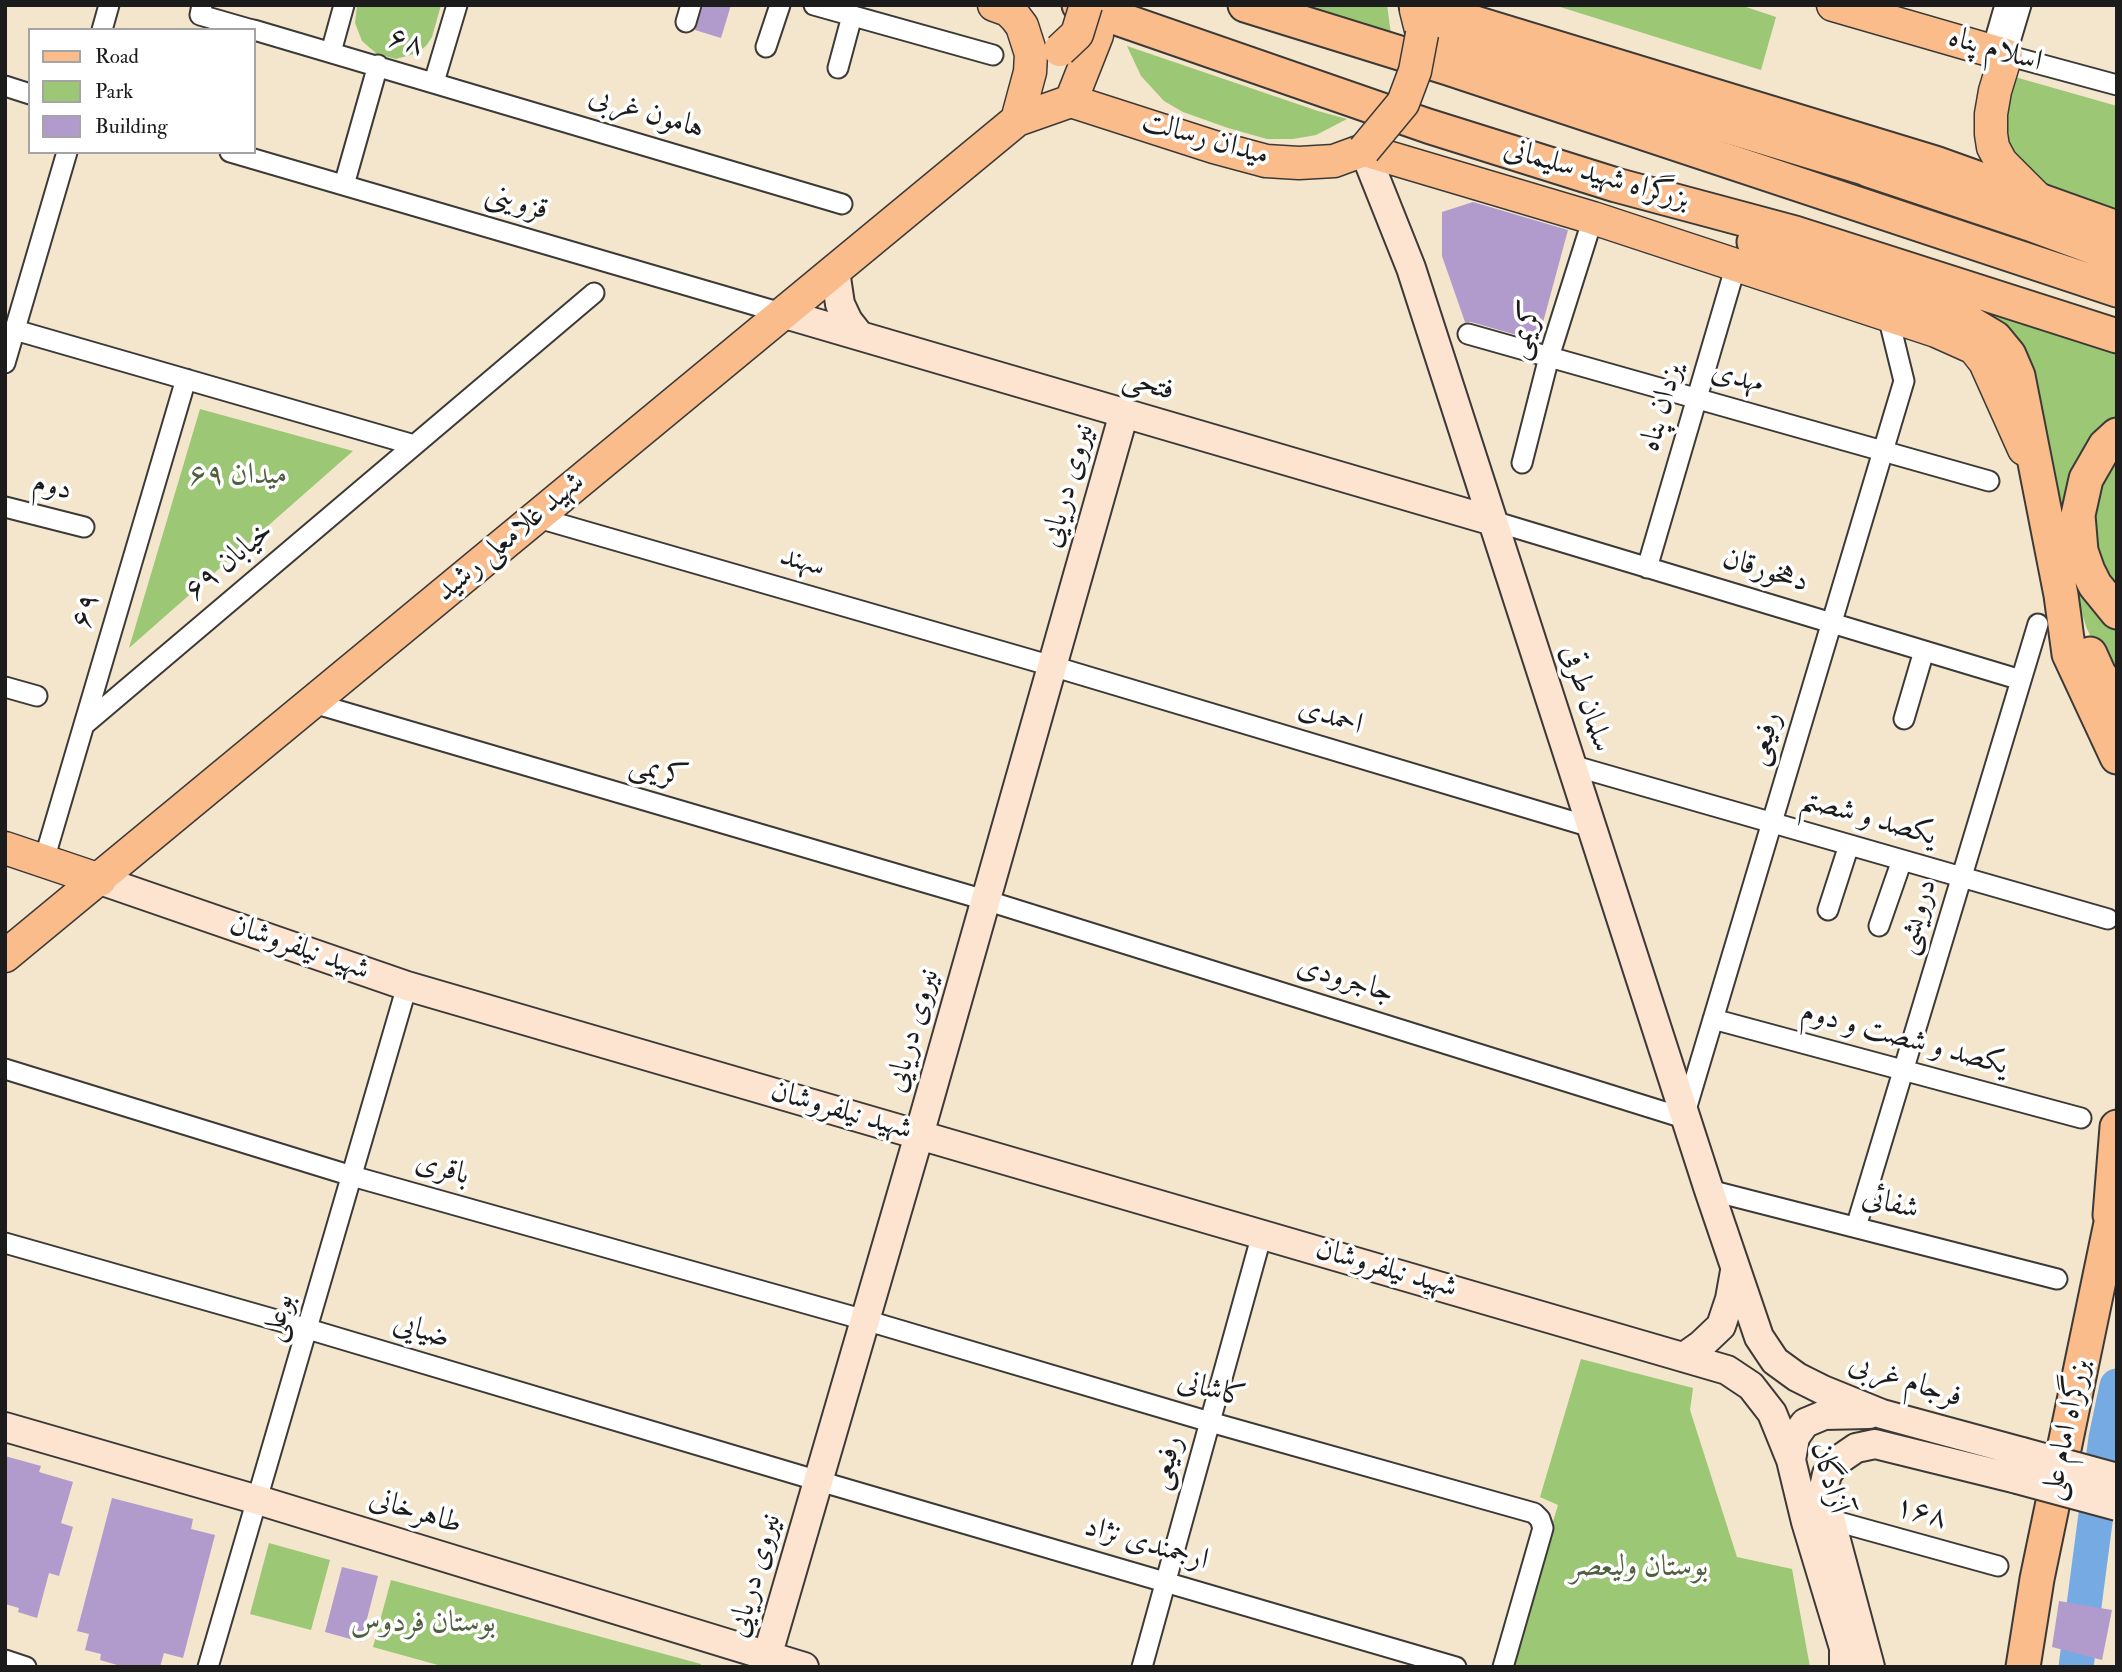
<!DOCTYPE html>
<meta charset="utf-8">
<style>
body{margin:0}
#map{position:relative;width:2122px;height:1672px;overflow:hidden;background:#f4e5cd;font-family:"IM FELL Double Pica",serif}
canvas{display:block}
.frame{position:absolute;inset:0;border:7px solid #1c1c1c;pointer-events:none}
.legend{position:absolute;left:28px;top:28px;width:228px;height:126px;box-sizing:border-box;background:#fff;border:2px solid #a4a4a4;margin:0;padding:9px 12px;list-style:none;font-size:21px;color:#1c1c1c}
.legend li{display:flex;align-items:center;gap:14px;height:35px}
.legend b{width:35px;border:2px solid #a4a4a4}
</style>
<div id="map">
<canvas width="2122" height="1672"></canvas>
<div class="frame"></div>
<ul class="legend">
<li><b style="height:9px;background:#fabc8b"></b>Road</li>
<li><b style="height:19px;background:#9cc774"></b>Park</li>
<li><b style="height:19px;background:#b19acc"></b>Building</li>
</ul>
</div>
<script>
const context = document.querySelector('canvas').getContext('2d');
context.lineJoin = 'round';
function fillPath(path, color) { context.fillStyle = color; context.fill(path, 'evenodd'); }
const shape = rows => new Path2D(rows.map(r => 'M' + r).join(''));
function stroke(path, color, width, dash) { context.strokeStyle = color; context.lineWidth = width; context.lineCap = dash ? 'butt' : 'round'; context.setLineDash(dash || []); context.stroke(path); }
function drawText(font, color, halo, rows, align = 'center') {
  context.font = font + ' "IM FELL Double Pica",Amiri,serif'; context.lineWidth = 7; context.setLineDash([]); context.textBaseline = 'middle'; context.strokeStyle = halo; context.fillStyle = color; for (const [text, x, y, turn = 0] of rows) {
    context.save(); context.translate(x, y); context.rotate((+turn || 0) * Math.PI / 180); context.textAlign = isNaN(turn) ? turn : align; if (halo) context.strokeText(text, 0, 0); context.fillText(text, 0, 0); context.restore();
  }
}
fillPath(shape([
 [357,5,441,5,432,37,426,46,417,53,396,59,377,54,362,41,355,23],
 [1295,5,1387,5,1391,34],
 [1554,5,1740,5,1776,17,1761,70],
 [1127,46,1318,111,1347,119,1316,135,1293,139,1267,139,1228,128,1183,112,1164,101,1141,76],
 [2008,75,2117,106,2117,216,2040,183,2005,152],
 [1821,252,2117,351,2117,427,2076,484,2117,620,2117,683,2109,672,2087,629,2076,596,2019,351],
 [200,409,353,451,129,648],
 [2117,447,2117,600,2105,584,2086,508],
 [1581,1359,1693,1388,1690,1410,1737,1557,1792,1569,1810,1667,1509,1667,1558,1505,1540,1497],
 [269,1543,330,1560,311,1630,250,1614],
 [391,1580,701,1664,700,1667,445,1667,373,1647]
]), '#9cc774');
stroke(shape([
 [2076,1667,2106,1438,2117,1386]
]), '#76aae3', 35);
fillPath(shape([
 [703,5,731,5,721,38,695,30],
 [1473,202,1568,230,1538,341,1471,322,1465,322,1442,256,1442,212],
 [5,1456,41,1466,39,1472,73,1482,61,1523,73,1527,59,1576,49,1573,37,1618,18,1612,19,1608,5,1604],
 [112,1498,193,1519,191,1529,215,1535,183,1658,164,1653,160,1667,124,1667,100,1660,101,1654,85,1650,89,1634,77,1631],
 [342,1567,378,1576,361,1642,325,1632],
 [2059,1601,2112,1610,2102,1660,2052,1647]
]), '#b19acc');
const minor = shape([
 [202,5,200,15,252,30],
 [814,5,993,55],
 [2021,5,2006,55,2117,85],
 [686,22,691,5],
 [102,30,109,5],
 [254,30,842,204],
 [766,47,780,5],
 [1992,50,2005,5],
 [331,52,344,5],
 [838,68,852,16],
 [434,82,457,5],
 [5,86,30,94],
 [230,152,785,314],
 [344,185,378,65],
 [15,330,414,445],
 [1468,334,1989,481],
 [5,363,67,152],
 [1522,463,1549,357,1593,218],
 [5,507,84,527],
 [535,517,1052,666,1591,827],
 [1493,521,2021,680],
 [1647,568,1736,265],
 [5,687,37,696],
 [313,703,985,900,1687,1119],
 [1904,719,1924,651],
 [84,725,594,293],
 [1571,765,2108,919],
 [44,860,186,379],
 [1828,910,1849,845],
 [1879,926,1902,860],
 [1713,1019,2081,1118],
 [5,1069,352,1176,865,1320,1210,1422,1534,1513,1540,1519,1543,1528,1503,1667],
 [1685,1113,1904,381,1888,316],
 [1709,1190,2057,1279],
 [1856,1227,2038,624],
 [5,1243,308,1329,819,1481,1456,1667],
 [1828,1519,1998,1566],
 [5,1660,26,1667],
 [208,1667,407,986],
 [1142,1667,1262,1234]
]);
const secondary = shape([
 [1364,150,1411,268,1709,1190,1759,1337,1775,1361,1797,1377,1823,1390,1882,1414,2022,1452],
 [835,271,840,304,848,321,859,335],
 [785,314,1493,521],
 [100,880,407,986,1727,1370,1751,1386,1772,1413,1791,1460,1806,1522,1844,1648,1844,1667],
 [1684,1357,1701,1345,1721,1326,1730,1299,1735,1271],
 [5,1427,258,1500,804,1667],
 [1791,1460,1795,1437,1805,1423,1824,1415,1869,1414],
 [764,1667,919,1135,1124,413],
 [1870,1667,1823,1492,1827,1474,1837,1461,1856,1448,1875,1444,2017,1479]
]);
const primary = shape([
 [994,5,1008,10,1016,18,1022,26,1031,54,1030,72,1017,120],
 [1833,5,2006,55,1995,91,1991,114,1991,134,1993,147,2001,162,2037,198],
 [1416,10,1422,34,1869,170],
 [1071,101,1214,147,1266,161,1299,163,1334,161,1364,150,1593,218,1936,331,1974,348,1985,362,2024,449],
 [1071,101,1097,35],
 [5,848,100,880],
 [5,956,1017,120,1071,101]
]);
const trunk = shape([
 [1079,5,1428,126,1616,185,1795,233,2117,336],
 [1245,5,1448,68,2117,290],
 [1416,5,1935,163,2117,228],
 [1869,170,2030,224,2117,256],
 [1754,242,1970,323,1995,338,2009,355,2018,376,2061,595,2069,654,2117,757],
 [2117,435,2105,446,2086,479,2078,515,2081,551,2088,571,2095,585,2117,612],
 [2090,654,2099,674,2117,699],
 [2110,1215,2117,1127],
 [2023,1667,2037,1579,2117,1194]
]);
stroke(minor, '#3c3a37', 23);
stroke(secondary, '#3c3a37', 32);
stroke(primary, '#3c3a37', 35);
stroke(trunk, '#3c3a37', 37);
stroke(minor, '#fff', 19);
stroke(secondary, '#fde4d1', 28);
stroke(primary, '#fabc8b', 32);
stroke(trunk, '#fabc8b', 33);
const secondaryBridge = shape([
 [2022,1452,2117,1478],
 [2017,1479,2117,1506]
]);
const primaryBridge = shape([
 [1060,50,1077,34,1086,5],
 [1364,150,1403,103,1415,71,1422,34]
]);
stroke(secondaryBridge, '#3c3a37', 32, []);
stroke(primaryBridge, '#3c3a37', 35, []);
stroke(secondaryBridge, '#fde4d1', 28);
stroke(primaryBridge, '#fabc8b', 32);
drawText('30px', '#1c1c1c', '#fff', [
 ["۶۸",406,43,16],
 ["اسلام پناه",1995,51,16],
 ["هامون غربی",646,114,17],
 ["میدان رسالت",1205,140,16],
 ["بزرگراه شهید سلیمانی",1596,176,16],
 ["قزوینی",516,204,16],
 ["کریمی",1527,331,-73],
 ["مهدی",1737,379,16],
 ["فتحی",1148,386,16],
 ["یزدان پناه",1663,408,-74],
 ["نیروی دریایی",1069,486,-74],
 ["دوم",52,488,14],
 ["شهید غلامعلی رشید",511,538,-40],
 ["خیابان ۶۹",230,562,-40],
 ["سهند",802,563,16],
 ["دهخورقان",1765,572,17],
 ["۶۹",87,611,-74],
 ["سلمان طرقی",1585,699,72],
 ["احمدی",1330,718,17],
 ["رفیعی",1766,739,-73],
 ["کریمی",658,773,16],
 ["یکصد و شصتم",1868,819,16],
 ["درویشی",1918,917,-73],
 ["شهید نیلفروشان",299,949,19],
 ["جاجرودی",1345,981,17],
 ["نیروی دریایی",914,1031,-74],
 ["یکصد و شصت و دوم",1904,1040,15],
 ["شهید نیلفروشان",841,1112,16],
 ["باقری",442,1170,16],
 ["شفائی",1890,1205,14],
 ["شهید نیلفروشان",1386,1270,16],
 ["بوعلی",280,1318,-74],
 ["ضیایی",421,1332,17],
 ["فرجام غربی",1905,1382,18],
 ["کاشانی",1211,1391,16],
 ["بزرگراه امام علی",2068,1430,-78],
 ["رفیعی",1168,1463,-74],
 ["آزادگان",1828,1478,74],
 ["طاهرخانی",415,1513,17],
 ["۱۶۸",1921,1514,15],
 ["ارجمندی نژاد",1146,1545,16],
 ["نیروی دریایی",756,1576,-74]
]);
drawText('30px', '#4f603f', '#fff', [
 ["میدان ۶۹",238,477],
 ["بوستان ولیعصر",1639,1569],
 ["بوستان فردوس",423,1625]
]);
</script>
